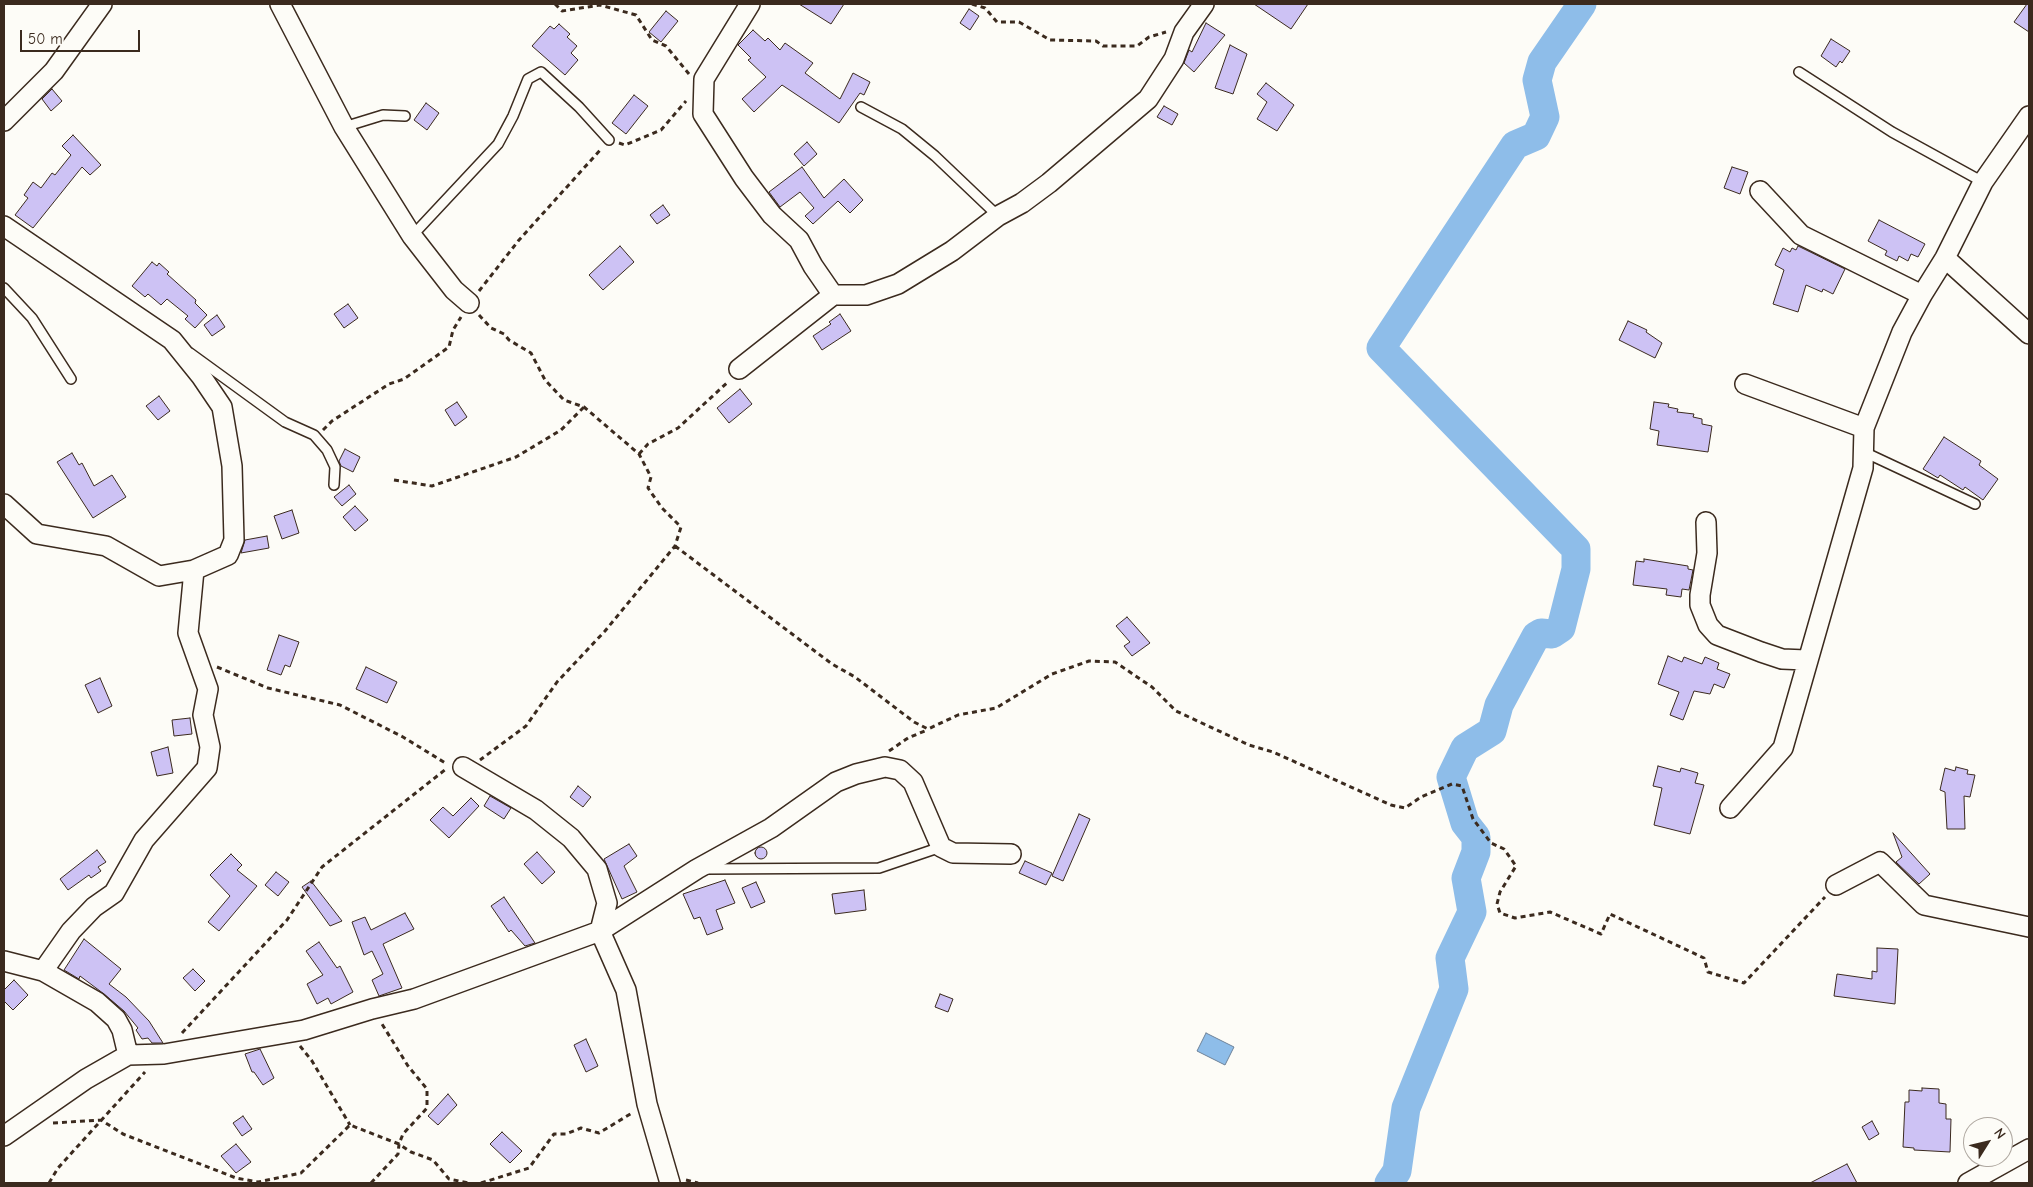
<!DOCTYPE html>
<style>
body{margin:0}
#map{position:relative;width:2033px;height:1187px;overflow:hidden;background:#fdfcf7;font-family:"Comic Neue",sans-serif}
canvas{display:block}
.frame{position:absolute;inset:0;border:5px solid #3b2a1e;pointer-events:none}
.north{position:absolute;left:1963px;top:1117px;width:50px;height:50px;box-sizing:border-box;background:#fdfcf7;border:1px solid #afa8a0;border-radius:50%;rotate:54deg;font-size:14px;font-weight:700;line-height:20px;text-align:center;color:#3b2a1e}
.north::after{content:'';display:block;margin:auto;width:18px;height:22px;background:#3b2a1e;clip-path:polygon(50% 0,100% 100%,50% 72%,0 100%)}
.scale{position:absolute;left:20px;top:30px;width:120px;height:22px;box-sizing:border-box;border:2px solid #3b2a1e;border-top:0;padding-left:6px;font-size:15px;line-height:18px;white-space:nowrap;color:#3b2a1e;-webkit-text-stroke:4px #fdfcf7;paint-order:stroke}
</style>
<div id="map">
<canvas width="2033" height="1187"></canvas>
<div class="frame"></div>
<div class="north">N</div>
<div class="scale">50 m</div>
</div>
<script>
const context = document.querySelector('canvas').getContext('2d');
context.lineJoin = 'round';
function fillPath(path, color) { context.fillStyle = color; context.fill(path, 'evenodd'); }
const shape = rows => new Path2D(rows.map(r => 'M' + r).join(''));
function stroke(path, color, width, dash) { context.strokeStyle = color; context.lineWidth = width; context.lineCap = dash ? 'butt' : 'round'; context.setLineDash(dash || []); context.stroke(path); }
const water = shape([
 [1206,1033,1234,1047,1225,1065,1197,1051,1206,1033]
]);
fillPath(water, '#8ebde9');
stroke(water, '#6d8298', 1);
stroke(shape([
 [1389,1183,1397,1171,1406,1108,1454,989,1450,958,1472,912,1466,878,1476,852,1476,837,1465,823,1451,777,1465,748,1492,731,1499,705,1536,636,1541,633,1552,634,1561,628,1576,569,1576,549,1381,348,1515,145,1536,136,1545,117,1537,80,1542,62,1582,4]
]), '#8ebde9', 29);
const building = shape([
 [799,4,844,4,831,24,799,4],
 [1254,4,1308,4,1291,29,1254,4],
 [2027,4,2029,4,2029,32,2014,22,2027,4],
 [969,9,979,16,970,30,960,23,969,9],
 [666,11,678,21,661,42,649,32,666,11],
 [1206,23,1225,35,1194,72,1184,63,1189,50,1192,52,1206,23],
 [559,24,570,34,567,37,577,46,571,53,578,60,565,75,532,46,550,26,554,29,559,24],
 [753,30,765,41,768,38,780,50,785,43,813,63,805,73,840,99,853,73,870,82,864,95,860,93,839,123,782,85,754,112,742,99,766,77,748,60,751,58,738,45,753,30],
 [1831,39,1850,51,1842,63,1840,61,1836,67,1821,56,1831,39],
 [1230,45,1247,54,1233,94,1215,88,1230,45],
 [1266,83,1294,105,1277,131,1257,119,1267,102,1257,94,1266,83],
 [52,89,62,101,51,111,42,99,52,89],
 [634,95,648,106,626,134,612,123,634,95],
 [426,103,439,113,427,130,414,120,426,103],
 [1164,106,1178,114,1172,125,1157,117,1164,106],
 [73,135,101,165,90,175,82,167,33,228,15,215,28,198,24,195,33,182,41,188,52,173,55,175,71,155,62,146,73,135],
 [807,142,817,154,804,166,794,154,807,142],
 [802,167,824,198,844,179,863,200,850,213,838,201,813,224,805,216,814,208,800,192,780,207,769,192,802,167],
 [1732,167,1748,172,1740,194,1724,188,1732,167],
 [663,205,670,215,657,224,650,215,663,205],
 [1879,220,1925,244,1918,257,1911,254,1908,261,1899,256,1897,261,1885,255,1887,251,1868,241,1879,220],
 [620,246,634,262,603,290,589,275,620,246],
 [1798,246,1845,269,1833,294,1823,289,1822,292,1806,285,1798,312,1773,304,1784,270,1775,265,1783,248,1790,252,1792,248,1796,250,1798,246],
 [152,262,157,266,159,263,169,272,167,274,196,300,195,303,207,315,195,328,185,319,188,316,167,299,161,305,148,294,145,297,132,286,152,262],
 [348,304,358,318,344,328,334,314,348,304],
 [840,314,851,331,822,350,813,336,831,324,829,322,840,314],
 [217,315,225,327,212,336,204,325,217,315],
 [1628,321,1647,330,1646,332,1662,343,1655,358,1619,340,1628,321],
 [740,389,752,404,729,423,717,408,740,389],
 [159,396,170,411,158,420,146,406,159,396],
 [457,402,467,417,455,426,445,410,457,402],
 [1654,402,1669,404,1668,407,1678,409,1677,412,1694,414,1693,417,1702,419,1702,424,1712,426,1708,452,1657,445,1659,431,1650,429,1654,402],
 [1944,437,1981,461,1979,465,1998,479,1983,500,1965,487,1963,490,1940,475,1938,478,1923,469,1944,437],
 [345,449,360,457,353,472,341,466,339,461,345,449],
 [72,453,79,465,82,463,94,486,112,475,126,497,93,518,57,462,72,453],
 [349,485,356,494,342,506,334,497,349,485],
 [355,506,368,520,355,531,343,517,355,506],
 [292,510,299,533,282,539,274,516,292,510],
 [267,536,269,548,241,553,245,540,267,536],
 [1644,559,1688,566,1688,569,1693,570,1689,590,1682,589,1681,597,1666,595,1667,589,1633,585,1636,561,1644,562,1644,559],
 [1127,617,1150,643,1132,656,1124,646,1130,642,1116,626,1127,617],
 [279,635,299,642,290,667,285,665,281,675,267,670,279,635],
 [1668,656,1682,662,1684,657,1702,664,1705,657,1719,663,1717,669,1730,674,1724,688,1714,684,1710,694,1694,691,1683,720,1670,715,1679,692,1658,684,1668,656],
 [366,667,397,682,387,703,356,689,366,667],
 [100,678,112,706,98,713,85,685,100,678],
 [190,718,192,734,174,736,172,720,190,718],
 [168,747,173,773,157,776,151,752,168,747],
 [1658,766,1680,772,1681,768,1698,773,1695,783,1704,785,1690,834,1654,825,1662,788,1653,786,1658,766],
 [1956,767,1968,770,1967,774,1975,775,1970,797,1964,796,1965,829,1947,829,1945,792,1940,790,1945,768,1955,771,1956,767],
 [578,786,591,797,583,807,570,797,578,786],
 [490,796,511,808,504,819,484,806,490,796],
 [471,798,479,806,449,838,430,820,443,807,453,816,471,798],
 [1079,814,1090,819,1063,881,1052,876,1079,814],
 [1893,833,1930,874,1919,884,1896,862,1902,857,1893,833],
 [629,844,637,856,624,866,637,892,622,899,604,859,629,844],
 '755 853a6 6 0 1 1 12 0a6 6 0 1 1-12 0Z',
 [97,850,106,862,98,867,101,871,91,878,89,875,68,890,60,879,97,850],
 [537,852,555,872,542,884,524,864,537,852],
 [231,854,242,865,237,870,257,886,219,931,208,922,230,896,210,875,231,854],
 [1025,861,1052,873,1046,885,1019,873,1025,861],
 [276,872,289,882,278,896,265,885,276,872],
 [725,880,735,903,716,910,723,929,707,935,700,917,694,919,683,894,725,880],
 [311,881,342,921,330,926,302,887,311,881],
 [756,882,765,902,751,908,742,888,756,882],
 [864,890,866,910,835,914,832,894,864,890],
 [504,897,535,943,525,946,511,930,509,932,491,906,504,897],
 [405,913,414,929,383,944,402,988,379,996,372,980,383,974,372,951,364,955,352,922,365,917,371,930,405,913],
 [84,939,121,969,109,984,126,997,149,1021,163,1043,152,1043,148,1038,142,1039,136,1030,138,1028,124,1011,104,994,80,976,79,979,64,970,84,939],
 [319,942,337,968,340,966,353,992,331,1004,328,998,317,1004,307,984,323,975,306,951,319,942],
 [1877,948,1898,949,1895,1004,1834,996,1837,974,1872,979,1872,971,1877,972,1877,948],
 [193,969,205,981,195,991,183,978,193,969],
 [14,980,28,995,13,1010,4,1001,4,990,14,980],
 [940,994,953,999,948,1012,935,1007,940,994],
 [586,1039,598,1066,586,1072,574,1045,586,1039],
 [260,1049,274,1078,263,1085,254,1072,252,1072,245,1054,260,1049],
 [1922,1088,1939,1089,1939,1103,1946,1104,1946,1119,1951,1119,1950,1152,1914,1150,1914,1148,1903,1147,1905,1102,1909,1102,1909,1090,1922,1091,1922,1088],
 [448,1094,457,1105,438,1125,428,1116,448,1094],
 [243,1116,252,1129,242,1136,233,1123,243,1116],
 [1872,1121,1879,1134,1869,1140,1862,1127,1872,1121],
 [502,1132,522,1151,510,1163,490,1144,502,1132],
 [236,1144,251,1162,236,1173,221,1156,236,1144],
 [1847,1164,1857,1183,1810,1183,1847,1164]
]);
fillPath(building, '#cdc2f4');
stroke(building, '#3b2a1e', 1);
const service = shape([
 [1799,72,1892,132,1983,182],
 [861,107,902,129,935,156,998,216],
 [344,127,383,115,405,116],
 [412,236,498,144,513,116,528,79,541,72,579,107,609,140],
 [4,288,32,318,71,379],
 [190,353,285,422,314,435,327,450,335,467,334,485],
 [1864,452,1975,504],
 [705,869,879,868,941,847]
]);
const minor = shape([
 [280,4,344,127,412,236,454,290,469,303],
 [750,4,704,79,703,114,744,178,772,215,799,240,813,266,833,295,866,295,898,284,952,251,998,216,1022,203,1049,183,1148,99,1174,59,1184,32,1204,4],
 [4,121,54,71,102,4],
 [1760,191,1801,235,1922,295],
 [4,226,172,340,201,376,222,407,232,466,234,540,228,555,194,570,159,576,106,546,37,534,4,504],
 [1945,258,2029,334],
 [739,369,833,295],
 [1745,384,1864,428],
 [1706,522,1707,553,1700,595,1700,605,1708,625,1717,635,1761,652,1782,659,1806,660],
 [463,767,536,810,571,838,597,869,607,903,600,931,626,990,647,1104,670,1183],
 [1730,808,1783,748,1863,468,1864,428,1902,332,1922,295,1945,258,1983,182,2029,116],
 [1836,885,1880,862,1924,905,2029,927],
 [4,961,43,971,97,1002,116,1019,122,1030,128,1055],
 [43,971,71,931,94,907,114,893,144,840,207,768,210,747,203,715,208,689,188,633,194,570],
 [4,1136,86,1079,128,1055,164,1054,304,1030,372,1009,414,999,600,931,697,869,771,828,836,782,856,774,885,767,900,770,913,782,941,847,953,853,1011,854],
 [1968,1183,2029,1149]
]);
stroke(service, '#3b2a1e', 12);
stroke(minor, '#3b2a1e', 22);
stroke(shape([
 [555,4,562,11,600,5,636,15,652,40,666,46,689,74],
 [972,4,985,8,997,22,1019,22,1050,40,1096,41,1103,46,1137,46,1149,37,1166,32],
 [619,143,625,145,661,130,686,101],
 [479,291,519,240,602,148],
 [479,315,491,328,504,334,509,340,531,353,545,380,564,400,584,407,639,454,651,477,648,488,662,508,681,527,675,546,605,631,557,682,526,726,480,760],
 [323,430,332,421,389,384,404,379,449,347,453,330,461,317],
 [639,454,648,444,678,428,729,381],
 [394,480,432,486,516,457,561,430,584,407],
 [675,546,832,664,855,677,914,722,928,729,958,715,996,708,1052,674,1089,661,1115,662,1152,687,1176,711,1249,745,1273,752,1391,805,1405,808,1421,797,1452,784,1462,786,1473,819,1491,843,1504,849,1516,866,1500,892,1497,904,1500,913,1515,918,1550,912,1601,934,1610,914,1704,958,1708,972,1744,983,1825,897],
 [217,667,268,688,340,705,403,737,447,764],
 [889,751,908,738,927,730],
 [182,1033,287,920,322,867,446,769],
 [300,1046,312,1061,350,1125],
 [53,1123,101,1120,123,1134,236,1178,258,1182,301,1173,350,1125,399,1144,403,1134,427,1108,427,1089,408,1066,382,1024],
 [686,1180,698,1183],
 [49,1183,58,1168,145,1072],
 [371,1183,398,1154,399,1144,411,1152,433,1160,449,1179,469,1183],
 [481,1183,529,1168,554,1134,566,1134,581,1128,599,1133,632,1113]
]), '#3b2a1e', 3, [5, 4]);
stroke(service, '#fdfcf7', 9);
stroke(minor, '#fdfcf7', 19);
</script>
